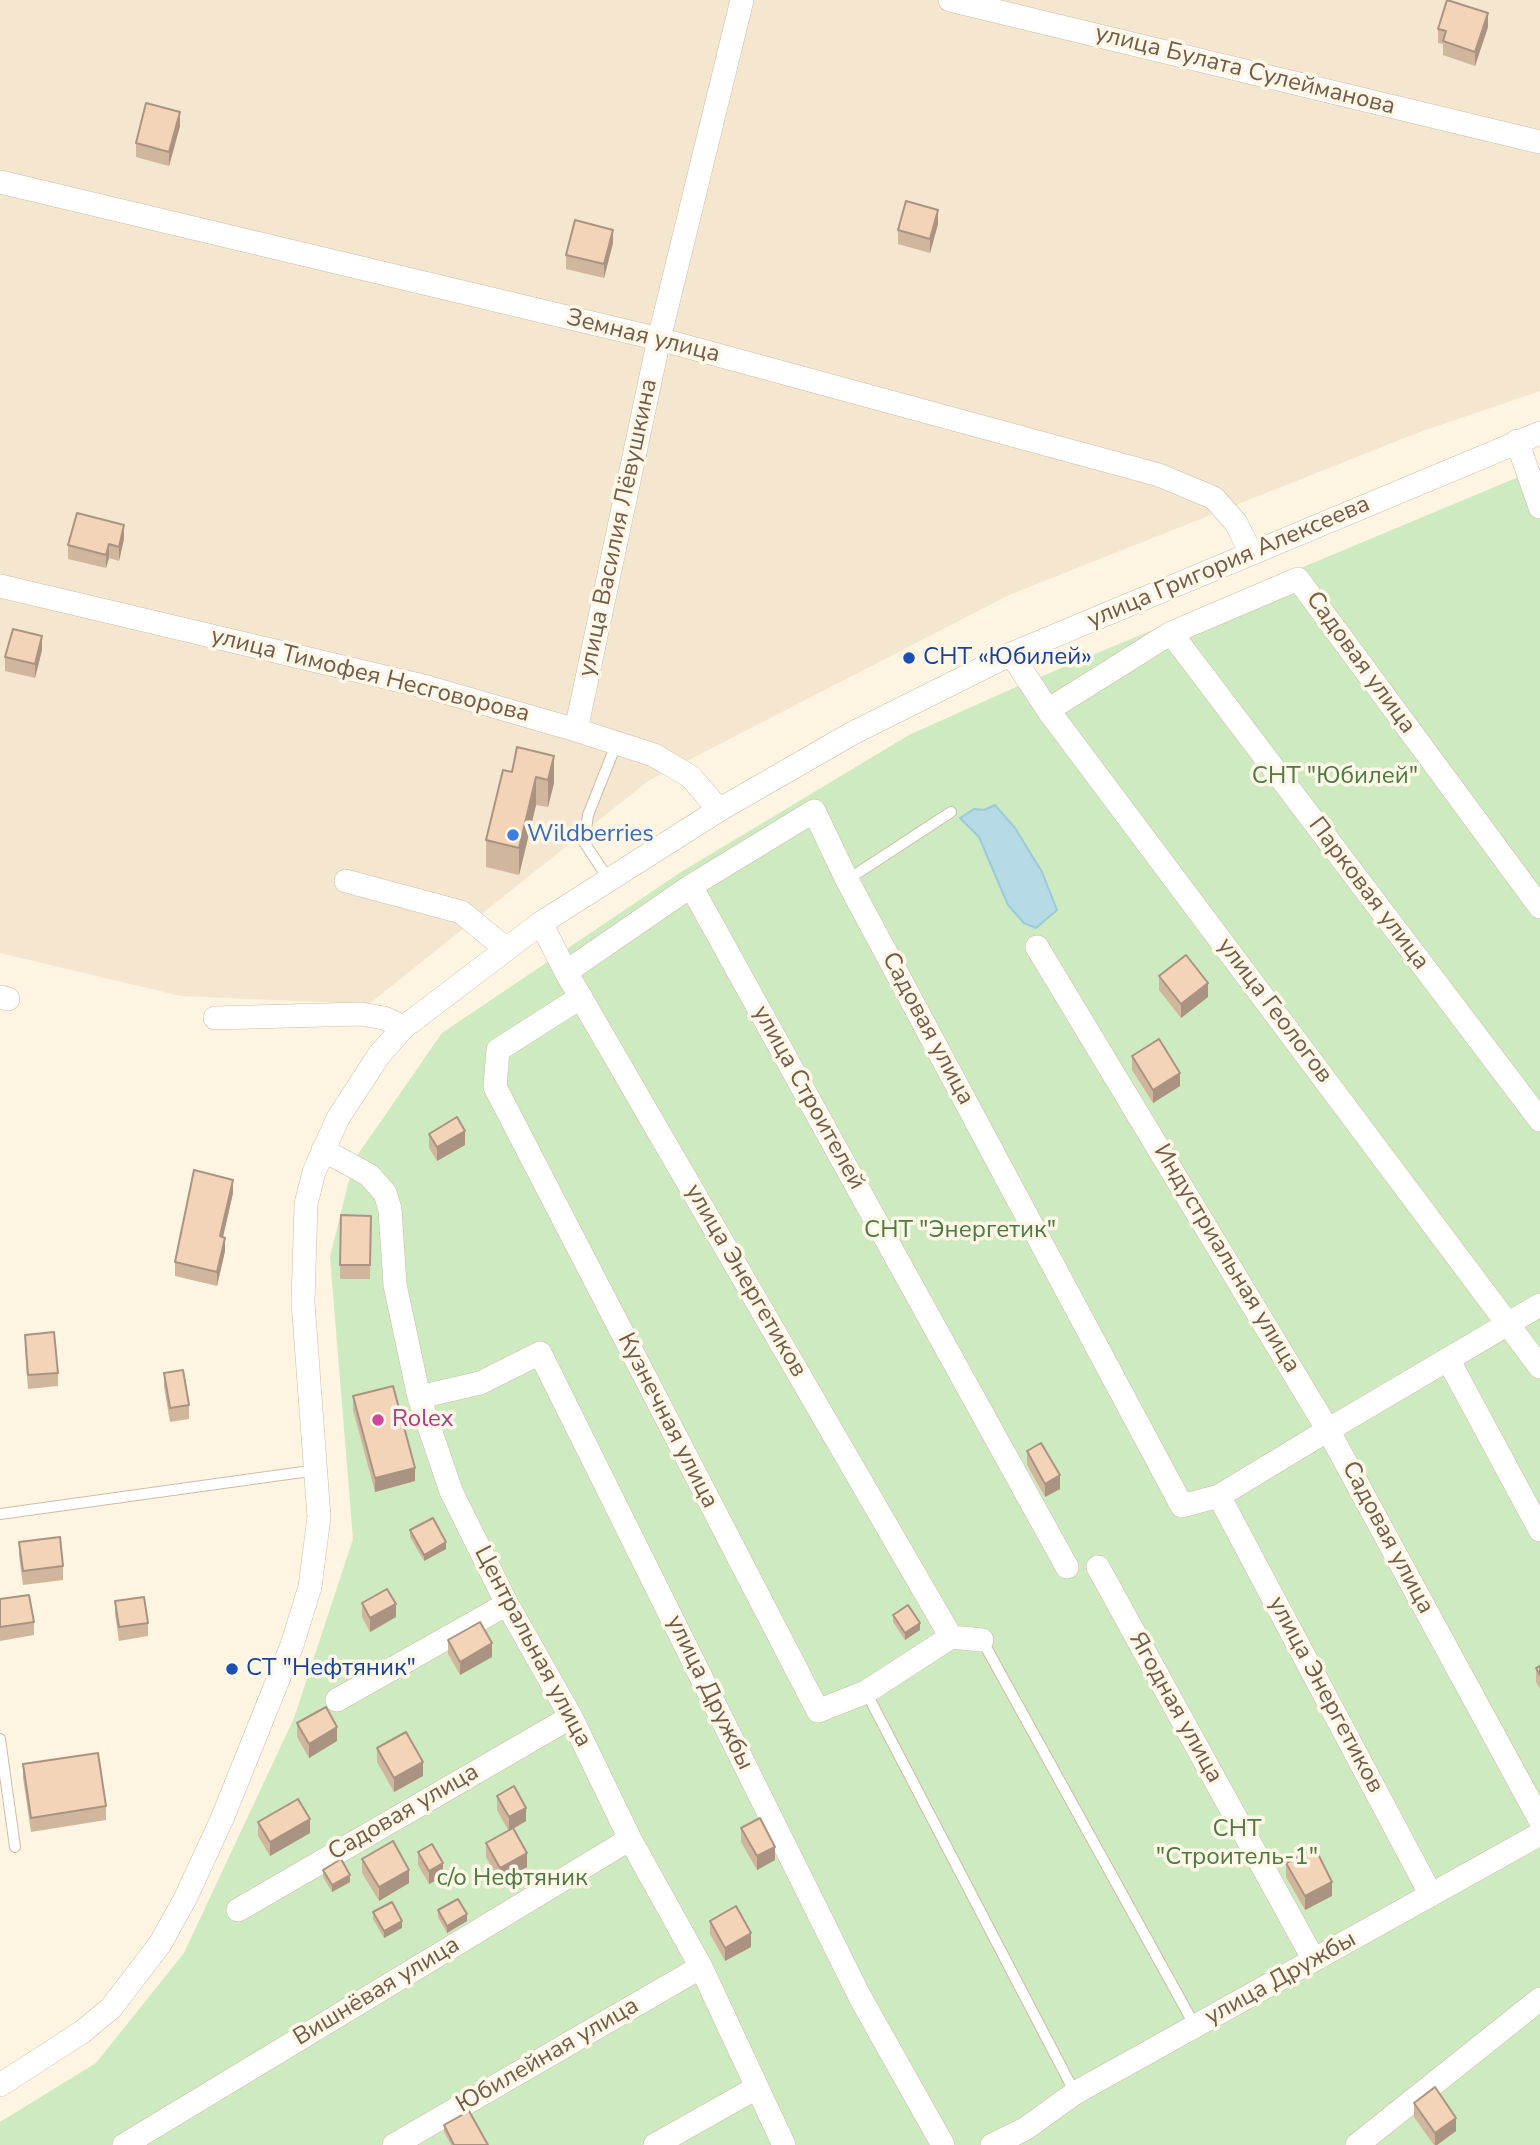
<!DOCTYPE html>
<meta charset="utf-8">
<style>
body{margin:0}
canvas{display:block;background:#fdf4e1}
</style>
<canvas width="1540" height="2145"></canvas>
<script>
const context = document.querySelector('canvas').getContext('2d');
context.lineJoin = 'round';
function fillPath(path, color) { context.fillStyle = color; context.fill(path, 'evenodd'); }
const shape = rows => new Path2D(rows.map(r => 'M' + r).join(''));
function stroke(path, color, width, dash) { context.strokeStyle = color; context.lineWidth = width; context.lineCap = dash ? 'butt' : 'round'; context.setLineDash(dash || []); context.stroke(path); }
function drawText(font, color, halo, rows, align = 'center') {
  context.font = font + ' "Nunito Sans",sans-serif'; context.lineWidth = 7; context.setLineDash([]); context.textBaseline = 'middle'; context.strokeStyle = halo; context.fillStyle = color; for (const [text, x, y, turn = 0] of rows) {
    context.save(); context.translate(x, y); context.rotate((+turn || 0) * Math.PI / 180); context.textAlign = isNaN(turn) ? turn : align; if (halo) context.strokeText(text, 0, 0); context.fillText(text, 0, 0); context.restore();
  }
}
fillPath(shape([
 [0,0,1540,0,1540,391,1417,433,1009,595,648,781,369,1004,181,996,0,953]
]), '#f4e6cf');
fillPath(shape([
 [1540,468,1540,2145,0,2145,0,2122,96,2063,184,1953,294,1718,353,1539,330,1257,354,1160,442,1033,681,872,909,735,1016,687]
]), '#ceeac0');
const water = shape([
 [995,805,1015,828,1042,872,1057,910,1036,928,1024,923,1008,905,979,837,960,818,974,809,984,810,995,805]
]);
fillPath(water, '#b6dbe6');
stroke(water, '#9ccad8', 2);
const lane = shape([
 [609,880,584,842,588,815,617,742],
 [847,880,951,812],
 [0,1514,317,1470],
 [982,1640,1195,2026],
 [866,1692,1075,2093],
 [0,1739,15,1847]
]);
const street = shape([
 [950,0,1540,142],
 [0,182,659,339,1159,475,1214,498,1236,523,1251,553],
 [1517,441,1540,507],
 [0,586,427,687,576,730,654,755,691,777,719,810],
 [1171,633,1540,1120],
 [1011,654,1048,710,1540,1367],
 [1048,710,1171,633,1298,579,1540,907],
 [576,730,659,339,742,0],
 [346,881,461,912,505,948],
 [691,886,1067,1567],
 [541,923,566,972,951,1637],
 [566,972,691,886,814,811,847,880,1182,1506,1219,1496,1328,1430,1037,947],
 [0,997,8,999],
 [581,997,498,1050,495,1087,818,1711,866,1692,951,1637,982,1640],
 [215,1018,361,1014,384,1018,404,1027],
 [323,1150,369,1175,385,1193,390,1209,395,1285,419,1397,451,1491,507,1604,571,1717,630,1839,701,1967,784,2145],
 [1540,1305,1328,1430,1540,1820],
 [1449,1361,1540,1530],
 [419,1397,480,1383,540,1353,861,1999,943,2145],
 [1219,1496,1431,1895],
 [1098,1567,1314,1960],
 [337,1700,507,1604],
 [238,1910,571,1717],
 [0,2085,82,2032,111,2008,160,1944,185,1899,222,1819,292,1645,310,1587,319,1517,303,1302,306,1204,314,1172,338,1118,379,1055,404,1027,541,923,719,810,851,734,1011,654,1540,433],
 [124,2145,630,1839],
 [394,2145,701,1967],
 [655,2145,756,2088],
 [992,2145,1025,2129,1075,2093,1540,1834],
 [1357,2145,1540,1999]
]);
stroke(lane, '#cebca8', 12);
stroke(street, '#cebca8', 24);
stroke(lane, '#fff', 10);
stroke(street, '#fff', 23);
fillPath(shape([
 [1488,27,1475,66,1443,55,1443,44,1438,43,1438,29],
 [180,126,169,166,136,157,136,143],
 [938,224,930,253,898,244,898,230],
 [613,243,604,278,566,269,566,255],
 [124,539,119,561,109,558,106,568,68,559,68,545],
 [42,650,35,678,5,671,5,657],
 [517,747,554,783,548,807,536,805,519,875,486,867,486,840,512,772],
 [1159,976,1208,997,1181,1018,1159,990],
 [1132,1056,1180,1086,1153,1103,1132,1070],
 [429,1134,465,1145,437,1161,429,1148],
 [233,1193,223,1237,225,1251,217,1286,175,1276,175,1262],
 [341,1215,371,1216,370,1279,340,1279],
 [25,1335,58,1373,58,1386,28,1389,25,1349],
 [164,1373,189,1405,189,1419,170,1422,164,1387],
 [353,1396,415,1481,375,1492,353,1410],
 [1027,1451,1060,1489,1045,1497,1027,1465],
 [410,1530,446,1549,424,1561,410,1537],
 [19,1542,63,1566,63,1580,23,1585,19,1556],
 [0,1599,34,1622,34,1635,0,1641],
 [115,1601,148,1623,148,1636,119,1641,115,1614],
 [362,1603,396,1617,370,1632,362,1617],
 [893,1615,920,1630,905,1640,893,1622],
 [448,1640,492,1657,460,1675,448,1654],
 [1540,1666,1540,1689,1536,1682,1536,1668],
 [297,1723,337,1741,309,1758,297,1737],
 [377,1748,423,1776,394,1792,377,1762],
 [23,1764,106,1806,106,1820,31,1832,23,1778],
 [497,1796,526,1821,513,1829,527,1867,500,1882,486,1857,486,1843,508,1830,497,1810],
 [258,1822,310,1833,270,1856,258,1836],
 [741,1828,775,1860,757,1870,741,1842],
 [418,1852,443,1877,429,1884,418,1865],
 [362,1859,409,1883,379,1901,362,1873],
 [1286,1863,1332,1896,1305,1910,1286,1877],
 [323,1870,350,1882,332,1892,323,1877],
 [438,1910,467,1921,447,1933,438,1917],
 [373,1912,402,1928,384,1938,373,1919],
 [710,1921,751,1947,725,1961,710,1934],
 [1414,2103,1456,2131,1437,2145,1434,2145,1414,2117],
 [444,2125,488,2145,451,2145,444,2132]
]), '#d1b69e');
fillPath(shape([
 [1488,13,1488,27,1475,66,1475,52],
 [180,112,180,126,169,166,169,152],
 [938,210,938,224,930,253,930,239],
 [613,230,613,243,604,278,604,264],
 [124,525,124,539,119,561,119,547],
 [109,544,109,558,106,568,106,555],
 [42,636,42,650,35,678,35,664],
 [554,756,554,783,548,807,548,780],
 [536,777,536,805,519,875,519,848],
 [1208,983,1208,997,1181,1018,1181,1004],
 [1180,1073,1180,1086,1153,1103,1153,1090],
 [465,1131,465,1145,437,1161,437,1147],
 [233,1180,233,1193,220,1250,220,1236],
 [225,1238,225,1251,217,1286,217,1272],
 [415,1468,415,1481,375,1492,375,1478],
 [1060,1475,1060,1489,1045,1497,1045,1484],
 [446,1542,446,1549,424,1561,424,1555],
 [396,1604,396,1617,370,1632,370,1618],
 [920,1623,920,1630,905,1640,905,1633],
 [492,1643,492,1657,460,1675,460,1662],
 [337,1727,337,1741,309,1758,309,1744],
 [423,1762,423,1776,394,1792,394,1778],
 [526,1808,526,1821,509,1831,509,1817],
 [310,1819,310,1833,270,1856,270,1842],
 [775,1847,775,1860,757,1870,757,1856],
 [527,1853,527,1867,500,1882,500,1868],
 [443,1863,443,1877,429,1884,429,1871],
 [409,1870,409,1883,379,1901,379,1887],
 [350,1875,350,1882,332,1892,332,1885],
 [1332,1882,1332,1896,1305,1910,1305,1896],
 [467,1914,467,1921,447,1933,447,1926],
 [402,1921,402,1928,384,1938,384,1931],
 [751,1933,751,1947,725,1961,725,1948],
 [1456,2118,1456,2131,1437,2145,1435,2145,1435,2133]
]), '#aa9481');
const building = shape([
 [1447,0,1488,13,1475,52,1443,41,1446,31,1438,29,1447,0],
 [146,103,180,112,169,152,136,143,146,103],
 [906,201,938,210,930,239,898,230,906,201],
 [575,220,613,230,604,264,566,255,575,220],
 [77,513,124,525,119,547,109,544,106,555,68,545,77,513],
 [13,629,42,636,35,664,5,657,13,629],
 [517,747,554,756,548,780,536,777,519,848,486,840,503,770,512,772,517,747],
 [1186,955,1208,983,1181,1004,1159,976,1186,955],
 [1159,1039,1180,1073,1153,1090,1132,1056,1159,1039],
 [457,1117,465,1131,437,1147,429,1134,457,1117],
 [194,1170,233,1180,220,1236,225,1238,217,1272,175,1262,194,1170],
 [341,1215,371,1216,370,1265,340,1265,341,1215],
 [54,1332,58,1373,28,1375,25,1335,54,1332],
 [183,1370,189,1405,170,1408,164,1373,183,1370],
 [393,1386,415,1468,375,1478,353,1396,393,1386],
 [1041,1443,1060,1475,1045,1484,1027,1451,1041,1443],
 [433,1518,446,1542,424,1555,410,1530,433,1518],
 [60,1537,63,1566,23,1571,19,1542,60,1537],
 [387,1589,396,1604,370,1618,362,1603,387,1589],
 [29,1595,34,1622,0,1627,0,1599,29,1595],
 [144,1597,148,1623,119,1627,115,1601,144,1597],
 [908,1605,920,1623,905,1633,893,1615,908,1605],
 [480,1622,492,1643,460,1662,448,1640,480,1622],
 [1540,1666,1540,1675,1536,1668,1540,1666],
 [326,1707,337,1727,309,1744,297,1723,326,1707],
 [406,1732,423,1762,394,1778,377,1748,406,1732],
 [98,1753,106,1806,31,1818,23,1764,98,1753],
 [514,1786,526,1808,509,1817,497,1796,514,1786],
 [298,1799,310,1819,270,1842,258,1822,298,1799],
 [760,1818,775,1847,757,1856,741,1828,760,1818],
 [513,1828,527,1853,500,1868,486,1843,513,1828],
 [393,1841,409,1870,379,1887,362,1859,393,1841],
 [432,1844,443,1863,429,1871,418,1852,432,1844],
 [1315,1848,1332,1882,1305,1896,1286,1863,1315,1848],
 [341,1859,350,1875,332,1885,323,1870,341,1859],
 [458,1899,467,1914,447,1926,438,1910,458,1899],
 [392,1902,402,1921,384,1931,373,1912,392,1902],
 [736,1906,751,1933,725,1948,710,1921,736,1906],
 [1435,2087,1456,2118,1435,2133,1414,2103,1435,2087],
 [469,2111,488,2145,454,2145,444,2125,469,2111]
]);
fillPath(building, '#f3d4b8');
stroke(building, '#aa9481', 2);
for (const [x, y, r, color] of [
 [909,658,7,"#1a4fb4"],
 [513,835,7,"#3f7fe0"],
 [378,1420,7,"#d1479c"],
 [232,1669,7,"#1a4fb4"]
]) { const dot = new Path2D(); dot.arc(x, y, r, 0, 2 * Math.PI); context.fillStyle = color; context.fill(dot); stroke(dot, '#fff8e8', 2.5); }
drawText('24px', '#745b48', '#fff8e8', [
 ["улица Булата Сулейманова",1245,71,14],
 ["Земная улица",643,337,14],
 ["улица Василия Лёвушкина",619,528,-78],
 ["улица Григория Алексеева",1229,563,-23],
 ["Садовая улица",1360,663,54],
 ["улица Тимофея Несговорова",370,676,14],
 ["Парковая улица",1368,894,53],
 ["улица Геологов",1274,1011,53],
 ["Садовая улица",927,1029,62],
 ["улица Строителей",808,1098,61],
 ["Индустриальная улица",1226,1259,59],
 ["улица Энергетиков",745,1281,60],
 ["Кузнечная улица",667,1421,63],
 ["Садовая улица",1387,1538,62],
 ["Центральная улица",532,1647,62],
 ["улица Дружбы",709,1693,64],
 ["улица Энергетиков",1325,1695,62],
 ["Ягодная улица",1175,1708,61],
 ["Садовая улица",404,1813,-30],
 ["улица Дружбы",1281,1979,-29],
 ["Вишнёвая улица",377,1992,-31],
 ["Юбилейная улица",548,2056,-30]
]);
drawText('24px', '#164399', '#fff8e8', [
 ["СНТ «Юбилей»",923,658],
 ["СТ \"Нефтяник\"",246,1669]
], 'left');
drawText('24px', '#4c7a40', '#fff8e8', [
 ["СНТ \"Юбилей\"",1335,777],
 ["СНТ \"Энергетик\"",960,1231],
 ["СНТ",1237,1830],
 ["\"Строитель-1\"",1237,1858],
 ["с/о Нефтяник",512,1879]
]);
drawText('24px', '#366cbe', '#fff8e8', [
 ["Wildberries",527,835]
], 'left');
drawText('24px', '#b23c85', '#fff8e8', [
 ["Rolex",392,1420]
], 'left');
</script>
